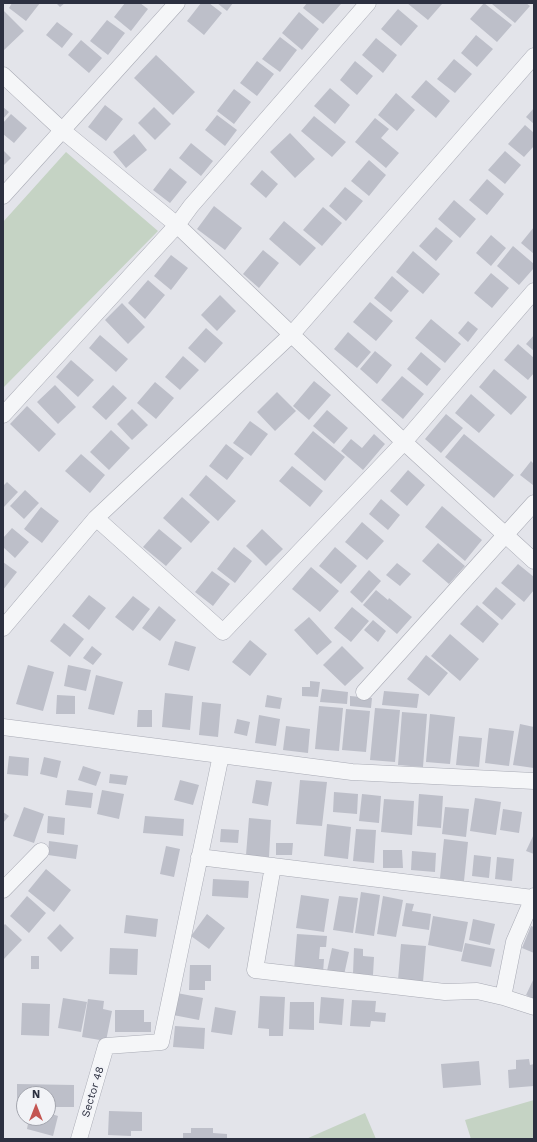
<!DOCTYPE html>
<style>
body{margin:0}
#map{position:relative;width:537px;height:1142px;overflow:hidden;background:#e3e4ea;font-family:"Work Sans",sans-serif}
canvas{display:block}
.frame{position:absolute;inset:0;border:4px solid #2c3040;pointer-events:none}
.north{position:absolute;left:16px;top:1086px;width:40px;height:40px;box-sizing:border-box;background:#f2f3f7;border:1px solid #a3a5ae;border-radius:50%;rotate:0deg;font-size:11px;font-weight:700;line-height:16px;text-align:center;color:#2c3040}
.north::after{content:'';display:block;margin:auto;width:14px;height:18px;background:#c45552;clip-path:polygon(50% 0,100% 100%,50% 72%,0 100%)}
</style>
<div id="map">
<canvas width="537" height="1142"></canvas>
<div class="frame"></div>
<div class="north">N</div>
</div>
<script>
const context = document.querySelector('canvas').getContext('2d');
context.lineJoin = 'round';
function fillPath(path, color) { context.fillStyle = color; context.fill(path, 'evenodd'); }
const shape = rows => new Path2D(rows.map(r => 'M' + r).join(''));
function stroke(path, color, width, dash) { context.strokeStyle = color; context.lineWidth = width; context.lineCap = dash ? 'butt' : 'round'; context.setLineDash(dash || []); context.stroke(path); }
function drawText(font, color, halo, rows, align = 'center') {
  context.font = font + ' "Work Sans",sans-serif'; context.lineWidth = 4; context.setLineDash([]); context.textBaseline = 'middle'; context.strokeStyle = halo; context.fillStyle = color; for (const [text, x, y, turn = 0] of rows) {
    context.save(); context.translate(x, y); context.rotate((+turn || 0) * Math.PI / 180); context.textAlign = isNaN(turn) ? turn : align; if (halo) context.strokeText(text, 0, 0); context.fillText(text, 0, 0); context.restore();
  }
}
fillPath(shape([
 [66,152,158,231,3,388,3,222],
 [534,1100,534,1139,471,1139,465,1120],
 [365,1113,376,1139,306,1139]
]), '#c5d3c4');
fillPath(shape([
 [12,3,40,3,26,21,9,8],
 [56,3,65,3,60,7],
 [125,3,140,3,148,9,131,31,114,17],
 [201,3,209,3,222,13,204,35,187,21],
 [217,3,233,3,227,11],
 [307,3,340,3,341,4,323,24,303,8],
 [407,3,440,3,442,4,428,20],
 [484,3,512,25,497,42,470,19],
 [493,3,526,3,530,6,515,23,492,4],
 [398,9,418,26,401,46,381,29],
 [3,10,24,31,3,51],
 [299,12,319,29,302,50,282,33],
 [107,20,125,33,108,55,90,41],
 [57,22,73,34,62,48,46,35],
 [476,35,493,49,477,67,461,53],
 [280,37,297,50,280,72,262,59],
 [376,38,397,55,383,73,362,55],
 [81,40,102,58,89,73,68,55],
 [156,55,195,92,173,115,134,78],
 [454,59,472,74,455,93,437,79],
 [257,61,274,74,257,96,240,83],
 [355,61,373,76,357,95,340,80],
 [426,80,450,101,436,118,411,97],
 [330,88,350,105,335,124,314,106],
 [234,89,251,102,234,124,217,111],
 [396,93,415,110,397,131,378,115],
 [105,105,123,119,106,141,88,127],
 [3,107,9,112,3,119],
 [154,107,171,124,155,140,138,123],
 [534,108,534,124,526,117],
 [11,114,27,128,14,143,3,134,3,123],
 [217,115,237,130,225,146,205,130],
 [314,116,346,142,332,157,301,131],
 [375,118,389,129,381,138,399,153,386,168,355,142],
 [525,125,534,133,534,146,524,157,508,144],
 [290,133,315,159,295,178,270,152],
 [134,134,147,150,126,168,113,152],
 [191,143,213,161,201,176,179,158],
 [3,150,11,158,3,166],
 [505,151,521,165,505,184,488,170],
 [369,160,386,175,369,196,351,181],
 [170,168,187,182,170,203,153,190],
 [262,170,278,184,266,198,250,184],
 [487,179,504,194,487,215,469,200],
 [345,187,363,201,346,221,329,206],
 [454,200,476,219,460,238,438,219],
 [214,206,242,228,225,250,197,229],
 [323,207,342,223,322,246,303,230],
 [284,221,316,248,300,266,269,239],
 [436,227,453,241,436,261,419,246],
 [534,227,534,254,521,243],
 [491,235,506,248,491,266,476,253],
 [513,246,534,264,534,268,519,285,497,266],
 [263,250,279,263,259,288,243,274],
 [413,251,440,274,423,294,396,272],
 [171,255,188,268,171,290,154,276],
 [491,273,509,288,492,308,474,293],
 [392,276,409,291,391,312,374,298],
 [148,280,165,295,145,319,128,303],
 [220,295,236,311,217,331,201,315],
 [370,302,393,321,376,341,353,322],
 [122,303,145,327,128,344,105,320],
 [431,319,461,344,445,363,415,338],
 [468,321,478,329,468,342,458,333],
 [206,328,223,343,205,363,188,348],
 [348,332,371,352,357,368,334,349],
 [100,335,128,359,116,372,89,348],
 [534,335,534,351,526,344],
 [518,344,534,358,534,373,528,380,504,360],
 [375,351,392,365,377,384,360,369],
 [421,352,441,369,427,386,407,369],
 [183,356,199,370,180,390,165,377],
 [71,360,94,380,78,397,56,377],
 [494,369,527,397,511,415,479,387],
 [402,376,424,394,403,419,381,400],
 [314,381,331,395,309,420,293,406],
 [155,382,174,398,156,419,137,403],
 [55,385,76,407,58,424,37,402],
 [113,385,127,398,106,420,92,407],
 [277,392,296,411,275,431,257,412],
 [471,394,495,415,479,433,455,413],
 [27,406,56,434,39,452,10,424],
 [132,409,148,425,132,440,117,424],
 [327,410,348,428,334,444,313,426],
 [446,414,463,428,441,453,425,439],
 [250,421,268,434,251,456,233,443],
 [111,430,130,448,109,470,90,452],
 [313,431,345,457,325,481,294,454],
 [374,434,385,444,363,470,341,451,351,439,362,448],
 [464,434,514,475,494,498,445,457],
 [226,444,244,458,227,480,209,466],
 [81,454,105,475,90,493,65,471],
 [531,461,534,464,534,484,533,485,520,475],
 [292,466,323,491,310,507,279,481],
 [408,470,425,485,407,506,390,491],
 [206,475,236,501,218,521,189,495],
 [7,482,18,492,3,508,3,486],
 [25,490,39,503,24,519,10,506],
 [182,497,210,522,191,543,163,518],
 [381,499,400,515,388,530,369,514],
 [442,506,482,540,465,561,425,527],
 [41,507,59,521,42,543,24,529],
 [362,522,384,541,367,560,345,542],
 [12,528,29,542,15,558,3,547,3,538],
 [159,529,182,548,166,566,143,547],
 [262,529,283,549,266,566,246,546],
 [438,543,465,566,449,584,422,561],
 [234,547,252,561,235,583,217,569],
 [335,547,357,566,341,584,319,566],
 [3,562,17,572,3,590],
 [397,563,411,574,400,586,386,575],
 [518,564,534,577,534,590,524,602,501,583],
 [311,567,339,591,320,612,292,589],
 [369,570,381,581,362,603,350,592],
 [212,571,230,584,213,606,195,592],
 [496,587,516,604,502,620,482,603],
 [376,590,388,600,389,598,412,617,397,634,363,605],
 [89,595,106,608,89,630,72,616],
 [133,596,150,609,133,631,115,617],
 [477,605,499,624,483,643,460,624],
 [159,606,176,620,160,641,142,628],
 [352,607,369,621,351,642,334,628],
 [309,617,332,642,317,655,294,630],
 [373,620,386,631,378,642,364,630],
 [64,623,84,639,70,657,50,641],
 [450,634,479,659,460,681,431,656],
 [250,640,267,654,250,676,232,662],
 [175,641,196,647,189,671,168,665],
 [92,646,102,654,93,665,83,658],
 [342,646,364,668,345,686,323,665],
 [426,655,448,673,429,696,407,679],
 [28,665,54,672,43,711,16,704],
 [68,665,91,670,86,691,64,686],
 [96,675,123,682,114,715,88,709],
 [310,681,320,682,318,697,302,696,302,687,310,687],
 [322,689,348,692,347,704,320,702],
 [384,691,419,694,417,708,382,705],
 [165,693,193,696,190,730,162,727],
 [57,695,75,696,75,714,56,714],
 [267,695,282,698,280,709,265,707],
 [350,696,372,698,371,708,350,706],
 [202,702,221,704,218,737,199,735],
 [319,706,343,708,339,751,315,749],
 [375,708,400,710,395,762,370,760],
 [346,709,370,711,366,752,342,750],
 [138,710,152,710,152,727,137,727],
 [402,712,427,714,423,767,398,765],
 [430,714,455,717,450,764,426,762],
 [259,715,280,719,276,746,255,743],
 [237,719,250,722,247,736,234,733],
 [520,724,534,727,534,768,513,765],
 [286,726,310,729,308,753,283,750],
 [489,728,514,731,509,766,485,763],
 [459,736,482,738,479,767,456,765],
 [9,756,29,758,28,776,7,774],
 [44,757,61,761,57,778,40,774],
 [83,766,101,772,96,786,78,780],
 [110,774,128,776,126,785,109,783],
 [180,780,199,785,193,805,174,800],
 [256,780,272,782,268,806,252,803],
 [300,780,327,782,322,826,296,824],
 [67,790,93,793,91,808,65,805],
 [102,790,124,794,119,819,97,814],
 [334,792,358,794,357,814,333,812],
 [362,794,381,796,379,823,359,821],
 [419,794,443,796,441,828,417,826],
 [475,798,501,802,496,835,470,831],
 [384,799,414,801,412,835,381,832],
 [24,807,44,814,34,843,13,836],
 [445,807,469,809,466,837,442,834],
 [503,809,522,812,519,833,500,830],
 [3,812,9,816,3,823],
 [48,816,65,818,64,835,47,833],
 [145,816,184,819,183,836,143,833],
 [249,818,271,820,269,857,246,855],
 [327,824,351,827,348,859,324,856],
 [221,829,239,830,238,843,220,842],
 [356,829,376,830,374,863,353,861],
 [534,834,534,854,526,851],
 [444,839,468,842,464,881,440,878],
 [49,841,78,845,76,859,48,855],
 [276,843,293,843,292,855,276,855],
 [166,846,180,849,174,877,160,874],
 [383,850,402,850,403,868,383,868],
 [412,851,436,853,435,872,411,870],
 [474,855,491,857,489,878,472,876],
 [497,857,514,859,512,881,495,879],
 [46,869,71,890,54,912,28,891],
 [213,879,249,881,248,898,212,896],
 [361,892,380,895,374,936,355,933],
 [301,895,329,899,324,932,296,928],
 [27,896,46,913,29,933,10,916],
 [339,896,358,898,353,933,333,930],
 [383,896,403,900,396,937,377,934],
 [406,903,414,904,412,911,431,914,429,930,402,926],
 [207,914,225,928,209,949,191,936],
 [126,915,158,919,156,937,124,933],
 [433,916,468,922,462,952,428,945],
 [473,919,495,924,490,945,469,940],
 [5,924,22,940,4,959,3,926],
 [60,924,74,938,61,952,47,938],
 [531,926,534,927,534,953,522,948],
 [297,934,327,936,326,947,320,947,319,959,324,959,323,973,294,970],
 [465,943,495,949,491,967,461,961],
 [401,944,426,946,423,982,398,980],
 [110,948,138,949,137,975,109,974],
 [332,948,349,952,344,975,327,971],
 [354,948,363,949,363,956,374,957,373,975,353,974],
 [31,956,39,956,39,969,31,969],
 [190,965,211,965,211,981,205,981,205,990,189,990],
 [534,978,534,999,526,995],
 [177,993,203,998,199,1020,173,1015],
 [260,996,285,997,283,1036,269,1036,269,1029,258,1028],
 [321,997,344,999,342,1025,319,1023],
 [63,998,87,1002,81,1032,58,1028],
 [88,999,104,1001,103,1009,112,1011,106,1041,82,1037],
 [352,1000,376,1001,375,1012,386,1013,385,1022,371,1021,370,1027,350,1026],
 [290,1002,314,1002,314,1030,289,1029],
 [22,1003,50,1004,49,1036,21,1035],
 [215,1007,236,1011,232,1035,211,1032],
 [115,1010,144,1010,144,1022,151,1022,151,1032,115,1032],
 [175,1026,205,1028,204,1049,173,1047],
 [529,1059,530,1065,534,1064,534,1086,509,1088,508,1070,516,1069,516,1060],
 [479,1061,481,1085,443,1088,441,1064],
 [17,1084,74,1085,74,1107,48,1107,48,1094,24,1094,24,1107,17,1107],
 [109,1111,142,1112,142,1131,131,1131,131,1136,108,1135],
 [48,1113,58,1116,53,1136,27,1129,29,1118,48,1118],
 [191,1128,213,1128,213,1133,227,1134,227,1139,183,1139,183,1133,191,1133]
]), '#bdbfc9');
const minor = shape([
 [3,75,62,130,177,225,404,442,534,561],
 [3,196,177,3],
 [3,415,177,225,191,206,368,3],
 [96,518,223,632,404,442,534,291],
 [3,628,96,518,292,334,534,56],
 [364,692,534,503],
 [3,727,352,772,534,781],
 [199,857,533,898],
 [273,866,255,970,445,992,477,991,503,997,534,1007],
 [3,890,41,851],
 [503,997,514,942,534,896],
 [79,1139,106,1046,161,1042,221,755]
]);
stroke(minor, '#a8aab4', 17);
stroke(minor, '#f5f6f8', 16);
drawText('11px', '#2c3040', '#f2f3f7', [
 ["Sector 48",93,1092,-73]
]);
</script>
